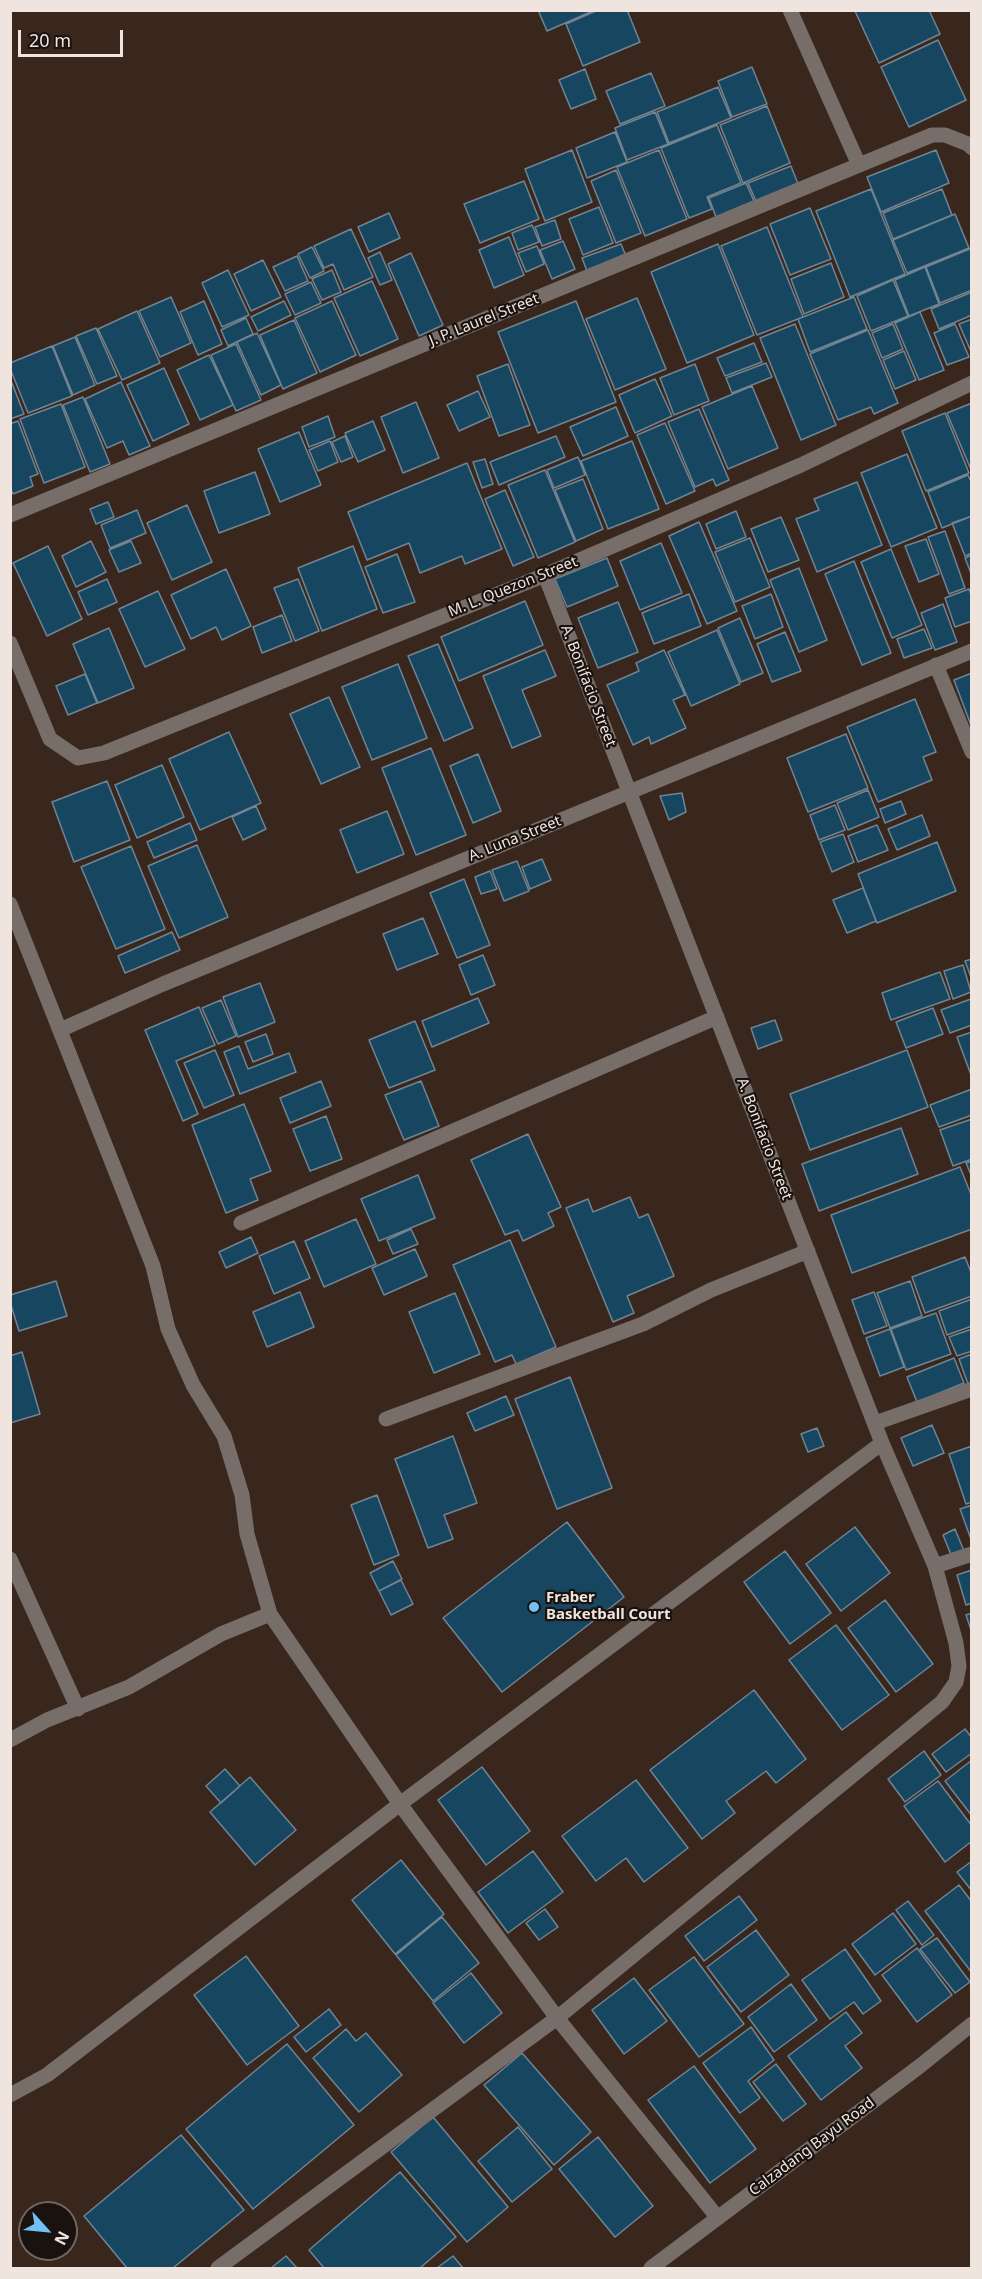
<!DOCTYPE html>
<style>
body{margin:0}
#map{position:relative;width:982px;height:2279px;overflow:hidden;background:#39271e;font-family:"Noto Sans",sans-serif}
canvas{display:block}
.frame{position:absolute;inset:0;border:12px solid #f0e4de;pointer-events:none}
.north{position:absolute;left:18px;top:2201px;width:60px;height:60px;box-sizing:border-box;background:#1a120e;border:2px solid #706661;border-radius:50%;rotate:117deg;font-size:16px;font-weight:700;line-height:24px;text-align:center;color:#f0e4de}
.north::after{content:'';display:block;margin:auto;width:21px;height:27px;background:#71c1f5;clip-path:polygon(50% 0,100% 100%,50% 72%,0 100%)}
.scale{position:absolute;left:18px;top:30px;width:105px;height:27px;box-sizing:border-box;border:3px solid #f0e4de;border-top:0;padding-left:8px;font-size:18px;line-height:21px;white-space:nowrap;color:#f0e4de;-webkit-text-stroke:4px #1a120e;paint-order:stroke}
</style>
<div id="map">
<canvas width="982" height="2279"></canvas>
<div class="frame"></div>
<div class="north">N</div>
<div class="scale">20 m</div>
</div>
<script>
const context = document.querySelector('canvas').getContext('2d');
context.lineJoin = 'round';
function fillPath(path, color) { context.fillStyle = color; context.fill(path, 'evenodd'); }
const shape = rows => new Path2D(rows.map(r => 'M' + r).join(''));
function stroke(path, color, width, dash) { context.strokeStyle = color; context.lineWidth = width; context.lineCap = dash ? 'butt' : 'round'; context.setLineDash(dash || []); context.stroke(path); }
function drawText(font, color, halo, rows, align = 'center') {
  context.font = font + ' "Noto Sans",sans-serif'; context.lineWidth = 4.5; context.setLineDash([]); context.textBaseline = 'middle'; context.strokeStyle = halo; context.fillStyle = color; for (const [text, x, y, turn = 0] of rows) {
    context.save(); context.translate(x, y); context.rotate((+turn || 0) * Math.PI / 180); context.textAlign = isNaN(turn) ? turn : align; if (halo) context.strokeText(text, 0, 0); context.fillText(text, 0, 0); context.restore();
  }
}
const building = shape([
 [538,10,595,10,547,31,538,10],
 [598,10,627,10,640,42,583,66,566,24,598,10],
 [929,10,940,34,879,63,855,11,929,10],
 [938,40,966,100,909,127,881,67,938,40],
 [752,67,767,104,732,117,718,81,752,67],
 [585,69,596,99,571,109,559,80,585,69],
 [651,73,665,106,620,124,606,91,651,73],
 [718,87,731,118,669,143,657,112,718,87],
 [767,106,790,163,743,183,720,125,767,106],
 [655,112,668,144,627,160,615,128,655,112],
 [717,125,741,183,707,197,712,209,689,218,661,148,717,125],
 [615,132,627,162,587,178,576,148,615,132],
 [572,150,592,202,545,221,525,169,572,150],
 [659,150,687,219,645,236,617,167,659,150],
 [936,150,949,183,881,212,867,177,936,150],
 [791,166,798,184,756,201,748,183,791,166],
 [616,170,641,233,616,243,591,181,616,170],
 [524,181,539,219,480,243,464,204,524,181],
 [746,183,754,201,716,217,709,198,746,183],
 [871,189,905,274,850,297,816,211,871,189],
 [942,189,952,215,893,239,883,213,942,189],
 [599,207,613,243,583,255,569,219,599,207],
 [810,208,831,259,790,275,770,224,810,208],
 [389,213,400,238,369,252,358,227,389,213],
 [955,214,969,248,907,273,893,240,955,214],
 [555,220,561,239,542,246,535,227,555,220],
 [532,225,539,242,518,250,512,233,532,225],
 [767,227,803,317,757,335,721,246,767,227],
 [351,229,373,277,344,290,333,264,324,268,314,246,351,229],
 [509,237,524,275,494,288,479,250,509,237],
 [563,241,575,269,552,279,540,250,563,241],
 [621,244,626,256,587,271,582,258,621,244],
 [718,244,754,335,687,363,651,272,718,244],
 [537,246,544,264,526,272,518,253,537,246],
 [312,247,324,271,310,278,298,254,312,247],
 [972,248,972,290,940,303,926,267,972,248],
 [380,252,392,280,380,285,368,258,380,252],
 [411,253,443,325,419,336,388,264,411,253],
 [297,256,308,281,285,291,273,267,297,256],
 [263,260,281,297,251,311,234,274,263,260],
 [831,263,844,297,804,314,791,279,831,263],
 [925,267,939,304,909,316,895,280,925,267],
 [228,270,249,315,222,327,202,283,228,270],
 [332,270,341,292,322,300,312,279,332,270],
 [893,280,908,316,871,331,857,296,893,280],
 [372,281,398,339,360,356,334,298,372,281],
 [311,282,321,303,295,315,285,294,311,282],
 [972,292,972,315,939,329,931,309,972,292],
 [171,297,191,343,160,357,139,311,171,297],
 [854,297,867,329,810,352,798,319,854,297],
 [637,298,666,369,615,390,586,319,637,298],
 [204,301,222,344,198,355,180,312,204,301],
 [284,301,291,315,258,331,251,317,284,301],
 [332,301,356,355,320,372,295,318,332,301],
 [576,301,616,402,538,433,498,332,576,301],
 [137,311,160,363,122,380,98,329,137,311],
 [920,312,944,370,919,380,895,323,920,312],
 [246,318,253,334,228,346,221,330,246,318],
 [972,319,972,354,959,324,972,319],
 [294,320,317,373,283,389,260,335,294,320],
 [795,324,836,425,801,440,760,338,795,324],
 [893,324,903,349,882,358,872,333,893,324],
 [955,324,969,357,947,365,934,333,955,324],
 [96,328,117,376,97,384,76,336,96,328],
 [868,330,898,403,874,414,871,407,838,420,810,354,868,330],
 [257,333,281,385,261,395,237,342,257,333],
 [75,337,95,385,73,395,53,346,75,337],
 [754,343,762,362,725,376,717,358,754,343],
 [236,344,261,400,236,411,211,355,236,344],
 [52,346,72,396,28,413,10,368,10,363,52,346],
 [904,351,916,380,895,389,883,360,904,351],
 [209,355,233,405,200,420,177,370,209,355],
 [766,363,772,377,732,393,726,378,766,363],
 [508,364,530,425,499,436,477,376,508,364],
 [695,364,709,401,674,415,660,378,695,364],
 [164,368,189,424,153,441,127,385,164,368],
 [10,378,24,414,10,419,10,378],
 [655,379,672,416,635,433,619,395,655,379],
 [121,382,150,446,129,455,123,441,107,448,85,399,121,382],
 [752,386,778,448,728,469,702,407,752,386],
 [478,391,490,417,459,431,447,405,478,391],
 [83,397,110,464,90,472,63,405,83,397],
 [416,402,439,458,403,473,381,417,416,402],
 [972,403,972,472,947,413,972,403],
 [61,404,85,467,44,483,20,419,61,404],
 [616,407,628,436,583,456,570,427,616,407],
 [699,409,729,480,716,486,713,479,695,487,668,422,699,409],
 [945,413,969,473,926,491,902,431,945,413],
 [328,416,335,437,309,447,302,427,328,416],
 [18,421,38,474,30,477,33,486,13,494,10,487,10,424,18,421],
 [373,421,385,450,358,462,345,433,373,421],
 [665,423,695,491,666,504,637,435,665,423],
 [299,432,321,485,280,502,258,449,299,432],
 [345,436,353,457,341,462,332,442,345,436],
 [556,436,565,457,499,485,490,462,556,436],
 [330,441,338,462,318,471,309,450,330,441],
 [632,441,659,509,608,529,581,461,632,441],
 [907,454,937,528,891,547,861,473,907,454],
 [578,457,585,475,554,488,547,470,578,457],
 [485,459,493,484,482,488,473,462,485,459],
 [467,463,502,549,465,564,462,556,420,573,409,543,367,560,348,512,467,463],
 [545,470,575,542,538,558,508,485,545,470],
 [255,472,270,514,219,533,204,491,255,472],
 [968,475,972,484,972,516,942,528,928,492,968,475],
 [583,479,603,529,576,541,555,490,583,479],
 [857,482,882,545,817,572,796,519,819,510,814,499,857,482],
 [505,490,534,557,513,566,485,499,505,490],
 [108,502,114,517,96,524,90,509,108,502],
 [187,505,212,562,172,580,147,523,187,505],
 [137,510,146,533,110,548,101,525,137,510],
 [736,511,746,537,716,549,706,524,736,511],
 [972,516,972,553,965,556,952,523,972,516],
 [781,517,799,560,768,572,751,529,781,517],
 [699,522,737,611,707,624,669,536,699,522],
 [945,531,965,588,949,594,928,537,945,531],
 [750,538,770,587,735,602,715,552,750,538],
 [926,539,939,574,919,582,905,546,926,539],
 [91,541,106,572,76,587,62,556,91,541],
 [131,541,141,563,119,572,109,550,131,541],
 [661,543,682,593,640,610,620,561,661,543],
 [48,546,82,619,47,636,13,563,48,546],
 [353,546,377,609,322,631,298,568,353,546],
 [891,549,922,625,892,638,861,562,891,549],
 [397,554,415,602,383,613,365,567,397,554],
 [972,555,972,576,965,558,972,555],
 [607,558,618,586,567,607,555,579,607,558],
 [854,561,891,653,862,665,825,574,854,561],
 [799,568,827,640,799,652,770,580,799,568],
 [226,569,251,626,222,640,216,627,191,639,171,595,226,569],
 [107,579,117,602,88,615,78,592,107,579],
 [298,579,319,631,295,641,274,588,298,579],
 [969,589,972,597,972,621,955,627,945,598,969,589],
 [158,591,185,649,145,667,119,609,158,591],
 [689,594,701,626,654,644,642,613,689,594],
 [771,594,783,627,755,639,742,606,771,594],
 [525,601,543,645,459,681,441,637,525,601],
 [618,602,638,652,598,668,578,618,618,602],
 [943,604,957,642,935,650,921,613,943,604],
 [282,615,292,641,262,653,253,627,282,615],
 [740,618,763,673,741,682,718,628,740,618],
 [109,628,134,688,98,703,73,644,109,628],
 [924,629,932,648,904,658,897,639,924,629],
 [717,630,740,684,691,706,668,652,717,630],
 [785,632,801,671,772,682,757,644,785,632],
 [438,644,473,728,444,741,408,656,438,644],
 [545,650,556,676,522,690,541,736,512,748,483,676,545,650],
 [664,650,685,695,673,700,686,728,651,744,649,737,633,745,607,685,639,671,636,663,664,650],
 [398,664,427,738,372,760,342,687,398,664],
 [972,673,972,728,954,680,972,673],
 [85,674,97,703,68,715,56,686,85,674],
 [329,697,360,767,321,784,290,714,329,697],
 [915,699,936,752,923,757,932,780,878,802,847,727,915,699],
 [229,732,261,803,200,830,169,759,229,732],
 [846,734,868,788,808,812,787,758,846,734],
 [431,748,466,835,416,855,382,768,431,748],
 [478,754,501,811,473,823,450,766,478,754],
 [162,765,184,817,137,838,115,785,162,765],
 [107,781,130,840,74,862,52,802,107,781],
 [868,790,879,817,848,830,837,803,868,790],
 [682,793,686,812,669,820,660,796,682,793],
 [901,801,906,814,885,823,880,809,901,801],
 [835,805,845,830,819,840,810,815,835,805],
 [256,806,266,829,243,840,232,817,256,806],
 [387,811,404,854,357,873,340,830,387,811],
 [922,815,930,836,897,850,888,829,922,815],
 [190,823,197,840,154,858,147,842,190,823],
 [877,825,888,850,858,862,848,836,877,825],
 [843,834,854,862,832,872,820,842,843,834],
 [937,842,956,891,877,923,858,874,937,842],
 [197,845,228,917,179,938,148,866,197,845],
 [131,846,165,929,116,949,81,867,131,846],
 [542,859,551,880,530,889,522,867,542,859],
 [517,861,529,891,504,901,492,870,517,861],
 [490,871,497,889,481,894,475,877,490,871],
 [464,879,490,945,457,958,430,893,464,879],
 [863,888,876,921,847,933,833,900,863,888],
 [423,918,438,954,397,970,383,934,423,918],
 [172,932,180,950,125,973,118,956,172,932],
 [483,955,495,985,471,995,459,965,483,955],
 [972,959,972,980,965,961,972,959],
 [963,965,971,992,953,999,944,971,963,965],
 [940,972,950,999,891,1020,882,993,940,972],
 [260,983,275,1022,238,1037,223,997,260,983],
 [478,998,489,1023,432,1047,422,1021,478,998],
 [971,999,972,1025,950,1033,941,1010,971,999],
 [221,1000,236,1036,218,1044,202,1008,221,1000],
 [199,1007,215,1045,176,1061,198,1114,183,1121,145,1030,199,1007],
 [933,1008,943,1034,906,1048,896,1022,933,1008],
 [775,1020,782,1040,758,1049,751,1028,775,1020],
 [415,1021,435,1070,389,1088,369,1040,415,1021],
 [972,1032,972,1075,971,1075,957,1037,972,1032],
 [266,1034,273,1054,253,1062,245,1042,266,1034],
 [239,1046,248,1069,289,1053,296,1072,240,1094,224,1052,239,1046],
 [215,1050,234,1095,204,1108,184,1063,215,1050],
 [907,1050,928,1107,810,1150,790,1094,907,1050],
 [321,1081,331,1106,290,1123,280,1098,321,1081],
 [421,1081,439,1126,404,1140,385,1095,421,1081],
 [972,1089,972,1115,939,1127,930,1105,972,1089],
 [244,1104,271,1171,250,1179,258,1200,226,1213,192,1125,244,1104],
 [326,1116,342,1159,310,1171,293,1129,326,1116],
 [972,1119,972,1159,953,1166,940,1130,972,1119],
 [901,1128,918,1174,819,1211,802,1164,901,1128],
 [528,1134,561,1207,548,1213,554,1226,523,1241,518,1230,505,1235,471,1160,528,1134],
 [972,1161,972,1177,966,1163,972,1161],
 [960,1167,972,1197,972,1229,852,1273,831,1215,960,1167],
 [418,1175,435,1218,379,1241,361,1199,418,1175],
 [630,1197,639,1218,648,1214,674,1276,627,1296,634,1313,613,1322,566,1208,588,1199,593,1212,630,1197],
 [356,1219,376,1264,324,1287,305,1241,356,1219],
 [411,1229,418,1244,393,1254,387,1240,411,1229],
 [251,1237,258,1253,226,1268,219,1252,251,1237],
 [510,1240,556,1347,516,1364,512,1355,495,1362,453,1265,510,1240],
 [294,1241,310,1278,274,1294,259,1256,294,1241],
 [415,1249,427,1276,384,1295,372,1268,415,1249],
 [965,1257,972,1275,972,1296,925,1313,912,1277,965,1257],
 [56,1281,67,1316,19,1331,10,1302,10,1295,56,1281],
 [910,1281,922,1316,890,1328,877,1293,910,1281],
 [300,1292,314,1327,267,1347,253,1312,300,1292],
 [874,1292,887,1326,864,1334,852,1300,874,1292],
 [455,1293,480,1354,434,1373,409,1312,455,1293],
 [972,1299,972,1326,947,1335,939,1311,972,1299],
 [936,1313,951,1354,906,1370,891,1329,936,1313],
 [890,1329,904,1367,880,1376,866,1338,890,1329],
 [972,1329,972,1351,957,1356,949,1337,972,1329],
 [22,1352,40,1414,10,1423,10,1356,22,1352],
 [972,1354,972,1382,968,1384,959,1359,972,1354],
 [954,1358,964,1383,917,1402,907,1377,954,1358],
 [570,1377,612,1488,557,1509,515,1399,570,1377],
 [506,1396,514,1415,475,1431,467,1413,506,1396],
 [932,1425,944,1453,913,1466,901,1438,932,1425],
 [817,1428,824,1446,808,1452,801,1434,817,1428],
 [453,1436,477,1503,444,1515,453,1539,428,1548,395,1459,453,1436],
 [972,1446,972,1502,966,1504,949,1454,972,1446],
 [377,1495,399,1555,374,1565,351,1505,377,1495],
 [972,1505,972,1542,960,1509,972,1505],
 [567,1522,624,1597,502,1692,443,1618,567,1522],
 [855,1527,890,1573,841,1611,806,1564,855,1527],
 [955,1529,964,1551,952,1557,943,1535,955,1529],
 [785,1551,831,1613,790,1644,744,1582,785,1551],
 [393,1561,402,1579,379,1591,370,1573,393,1561],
 [972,1570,972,1603,966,1605,957,1575,972,1570],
 [401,1580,413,1604,391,1615,379,1591,401,1580],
 [885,1600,933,1664,896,1692,848,1628,885,1600],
 [972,1613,972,1633,966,1615,972,1613],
 [836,1625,889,1695,842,1730,789,1660,836,1625],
 [754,1690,806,1759,776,1783,766,1771,726,1801,735,1813,702,1839,650,1770,754,1690],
 [965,1729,972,1738,972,1753,946,1772,932,1754,965,1729],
 [924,1751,941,1775,905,1802,888,1779,924,1751],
 [972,1760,972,1816,945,1781,972,1760],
 [482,1767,530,1831,486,1865,438,1800,482,1767],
 [225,1769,240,1786,221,1803,206,1786,225,1769],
 [250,1777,296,1830,255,1865,210,1812,250,1777],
 [636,1780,688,1848,644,1882,626,1858,596,1881,562,1836,636,1780],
 [938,1781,972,1826,972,1841,945,1862,904,1806,938,1781],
 [533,1851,563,1892,508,1933,478,1892,533,1851],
 [401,1860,444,1914,395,1954,352,1900,401,1860],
 [972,1861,972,1891,957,1872,972,1861],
 [959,1885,972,1902,972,1973,925,1911,959,1885],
 [739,1896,757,1920,704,1961,685,1936,739,1896],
 [908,1901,934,1935,922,1945,896,1910,908,1901],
 [545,1909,558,1927,539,1940,526,1923,545,1909],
 [893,1913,916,1944,875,1975,852,1944,893,1913],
 [442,1917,479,1963,433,2001,396,1955,442,1917],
 [756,1930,789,1975,741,2012,707,1967,756,1930],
 [937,1938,970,1982,955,1993,920,1949,937,1938],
 [917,1948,952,1995,917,2022,882,1975,917,1948],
 [845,1949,881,2001,863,2014,854,2002,830,2019,802,1980,845,1949],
 [246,1956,299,2026,247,2065,194,1995,246,1956],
 [694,1957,744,2024,699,2057,649,1990,694,1957],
 [471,1973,502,2013,464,2043,433,2003,471,1973],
 [634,1978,667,2021,624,2054,592,2010,634,1978],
 [791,1984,817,2020,774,2052,748,2017,791,1984],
 [329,2009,341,2025,306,2052,294,2037,329,2009],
 [846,2012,862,2033,845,2046,862,2068,821,2100,788,2056,846,2012],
 [751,2027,774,2060,748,2081,760,2098,740,2113,703,2063,751,2027],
 [346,2029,356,2041,366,2033,402,2075,359,2112,313,2058,346,2029],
 [287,2044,354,2125,253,2209,186,2129,287,2044],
 [522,2053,591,2132,554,2165,484,2085,522,2053],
 [776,2064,806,2104,783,2121,753,2082,776,2064],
 [694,2066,756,2149,710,2183,648,2100,694,2066],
 [433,2117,508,2207,467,2242,391,2152,433,2117],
 [518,2127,552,2169,512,2202,478,2161,518,2127],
 [181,2135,244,2210,173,2268,127,2268,84,2216,181,2135],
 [598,2137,653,2206,615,2237,559,2169,598,2137],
 [400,2172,456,2237,420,2268,324,2268,309,2250,400,2172],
 [286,2256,297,2268,271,2268,286,2256],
 [453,2256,463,2268,437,2268,453,2256]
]);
fillPath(building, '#174661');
stroke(building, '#708492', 1.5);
stroke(shape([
 [790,10,859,165],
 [10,515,932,135,945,135,968,144,972,148],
 [10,643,50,739,78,758,104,753,545,575,801,465,972,383],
 [936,665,972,752],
 [10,904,153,1266,168,1329,193,1385,224,1436,242,1495,247,1534,270,1614,400,1804,557,2018,718,2218],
 [60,1030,163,984,972,651],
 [241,1223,717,1017],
 [386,1419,643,1324,711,1290,808,1251],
 [875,1423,972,1389],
 [10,1559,78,1709],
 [935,1566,972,1554],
 [10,1740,47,1720,129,1687,221,1634,270,1614],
 [10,2095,47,2075,400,1804,882,1443],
 [218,2268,557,2018,942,1702,956,1682,959,1666,956,1643,935,1566,882,1443,545,575],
 [651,2268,920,2066,972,2024]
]), '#786e69', 15);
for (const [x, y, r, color] of [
 [534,1607,6,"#71c1f5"]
]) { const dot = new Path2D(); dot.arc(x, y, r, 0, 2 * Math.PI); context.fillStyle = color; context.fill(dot); stroke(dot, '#1a120e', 2); }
drawText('15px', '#f0e4de', '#1a120e', [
 ["J. P. Laurel Street",484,320,-22],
 ["M. L. Quezon Street",513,587,-22],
 ["A. Bonifacio Street",588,686,69],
 ["A. Luna Street",515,839,-22],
 ["A. Bonifacio Street",764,1139,69],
 ["Calzadang Bayu Road",812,2147,-37]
]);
drawText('bold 15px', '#f0e4de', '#1a120e', [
 ["Fraber",546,1598],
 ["Basketball Court",546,1615]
], 'left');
</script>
